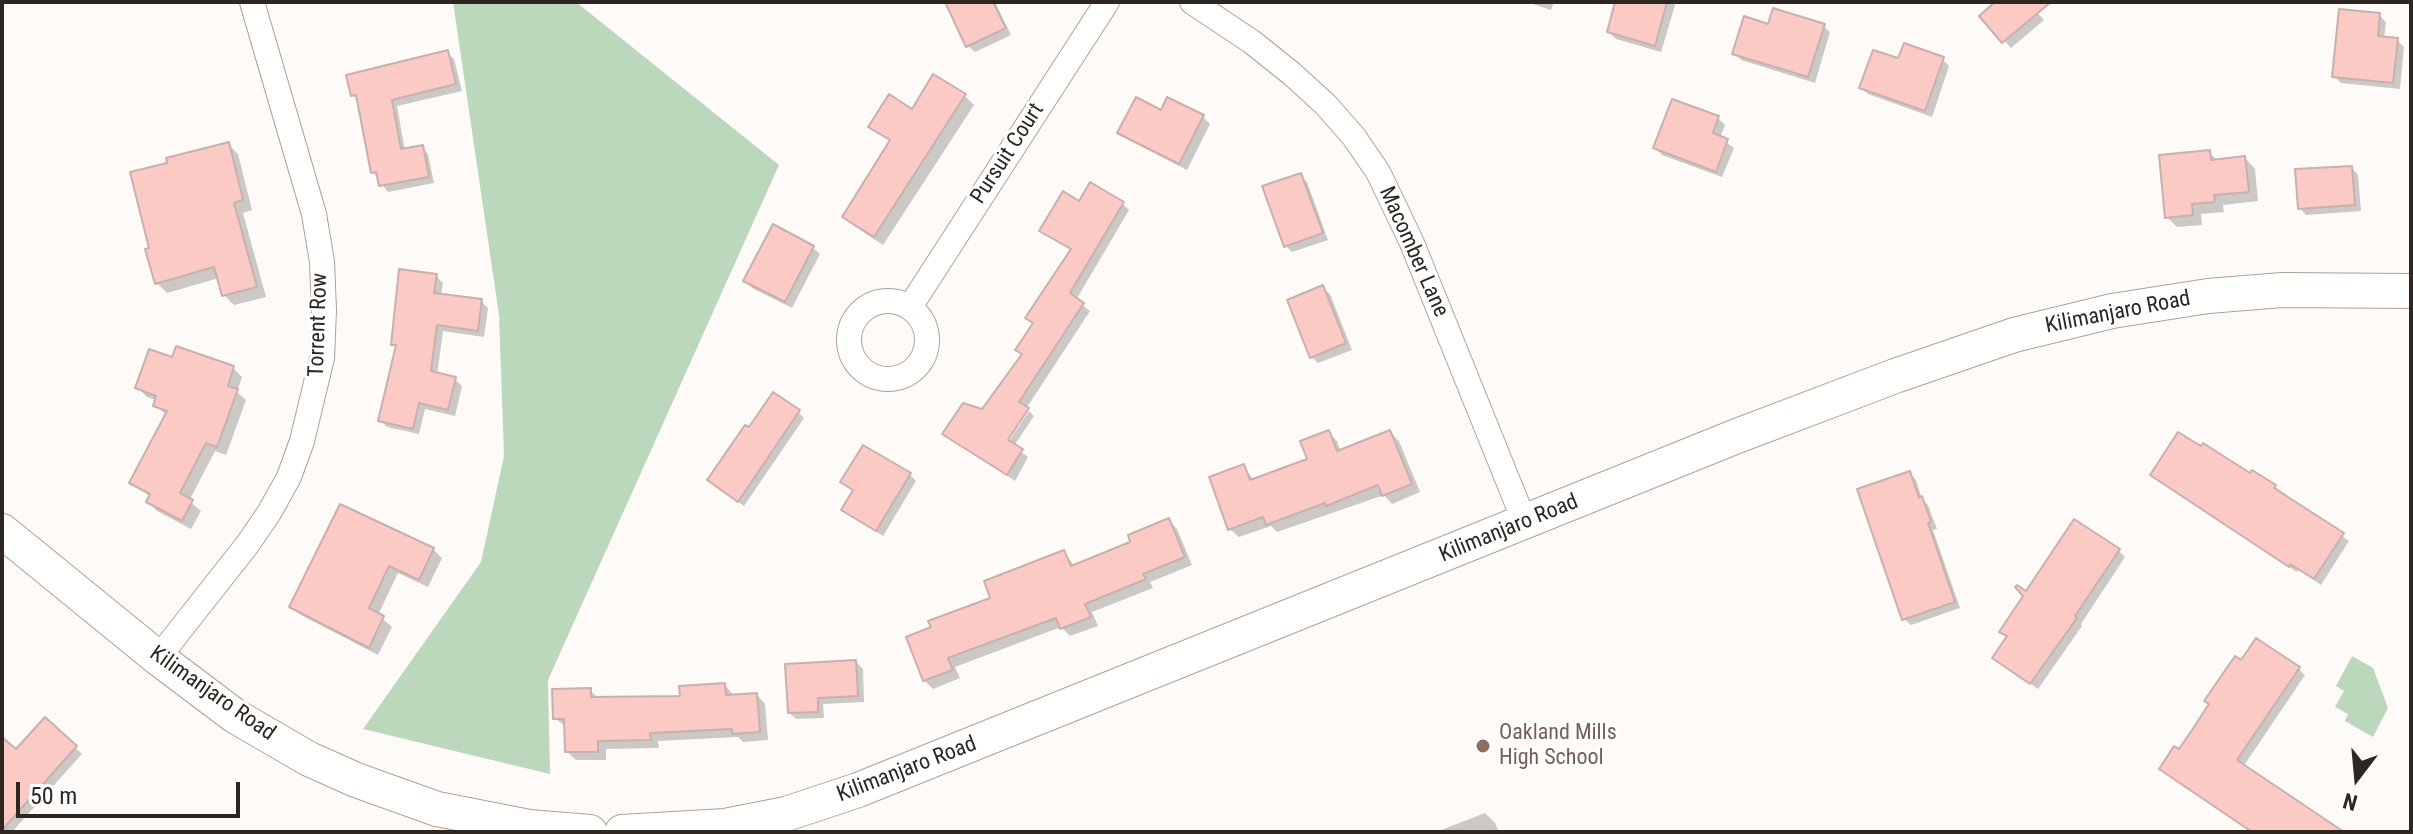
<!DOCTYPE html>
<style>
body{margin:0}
#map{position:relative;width:2413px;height:834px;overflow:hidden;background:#fefaf7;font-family:"Roboto Condensed",sans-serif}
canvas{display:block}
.frame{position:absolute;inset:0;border:4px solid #2d2621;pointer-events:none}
.north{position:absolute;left:2317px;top:738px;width:80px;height:80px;-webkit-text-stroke:6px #fff;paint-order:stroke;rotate:196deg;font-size:22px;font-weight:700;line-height:32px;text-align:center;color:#2d2621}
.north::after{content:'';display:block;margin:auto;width:28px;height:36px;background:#2d2621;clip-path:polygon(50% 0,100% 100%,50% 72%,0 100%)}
.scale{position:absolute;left:16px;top:782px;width:224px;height:36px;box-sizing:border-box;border:4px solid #2d2621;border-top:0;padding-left:10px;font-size:24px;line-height:28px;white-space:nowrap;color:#2d2621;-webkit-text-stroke:6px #fff;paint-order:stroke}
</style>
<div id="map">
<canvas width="2413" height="834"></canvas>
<div class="frame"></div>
<div class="north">N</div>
<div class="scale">50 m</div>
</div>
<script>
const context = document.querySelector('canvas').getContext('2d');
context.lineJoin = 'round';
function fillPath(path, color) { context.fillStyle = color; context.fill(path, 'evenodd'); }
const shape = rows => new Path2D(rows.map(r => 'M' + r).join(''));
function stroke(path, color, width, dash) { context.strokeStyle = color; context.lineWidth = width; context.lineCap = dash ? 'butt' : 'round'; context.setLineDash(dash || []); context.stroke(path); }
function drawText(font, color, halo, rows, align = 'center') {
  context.font = font + ' "Roboto Condensed",sans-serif'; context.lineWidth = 6; context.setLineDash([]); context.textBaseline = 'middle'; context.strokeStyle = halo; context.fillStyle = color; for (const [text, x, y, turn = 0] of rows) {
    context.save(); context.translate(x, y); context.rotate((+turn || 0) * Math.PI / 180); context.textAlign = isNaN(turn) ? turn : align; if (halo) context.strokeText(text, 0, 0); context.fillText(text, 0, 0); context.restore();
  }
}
fillPath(shape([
 [453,2,576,2,779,165,548,680,550,774,363,729,481,562,504,456,499,315],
 [2352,656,2373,668,2388,708,2373,737,2345,721,2348,714,2335,707,2344,691,2336,686]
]), '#bcd8bc');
fillPath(shape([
 [948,2,995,2,1011,35,975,52,968,46],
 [1527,2,1554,2,1551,10],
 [1618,2,1676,2,1661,52,1616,39,1609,32],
 [1998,2,2028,2,2044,20,2011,48,1982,16],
 [2379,15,2386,22,2384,38,2397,40,2404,47,2400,89,2341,83,2334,76],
 [1769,26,1823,26,1830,32,1815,83,1741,60,1735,53],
 [447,53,454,59,462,91,397,106,405,151,422,147,428,154,434,183,388,192,373,172,360,102,353,95],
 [1942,59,1949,66,1932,117,1868,94,1862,88,1900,61],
 [933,77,965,96,974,105,883,245,854,226,845,217,891,142,871,127,912,111],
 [1168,99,1203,117,1210,124,1187,170,1127,139,1120,133,1162,112],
 [1718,118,1725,125,1720,138,1734,148,1722,177,1662,155,1656,148],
 [228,144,238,154,252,210,243,213,266,297,234,305,224,295,219,278,167,293,157,283,152,249,169,165],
 [2209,152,2218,161,2245,158,2255,169,2258,201,2223,205,2224,212,2201,214,2202,225,2177,227,2167,217],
 [2352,168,2358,175,2361,211,2306,215,2300,208],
 [1300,175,1307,182,1328,240,1292,252,1285,245],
 [1122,203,1129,210,1076,300,1090,311,1001,447,1004,449,1029,411,1034,416,1014,446,1028,457,1015,481,944,433,983,411,1024,355,1034,325,1027,318,1072,251,1042,231,1080,204],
 [813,248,820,254,792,308,752,288,746,281],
 [436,276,443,283,441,296,481,301,488,308,484,337,443,331,437,375,455,379,462,386,455,416,425,409,419,434,387,427,380,420,397,348,394,344],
 [1323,288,1330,294,1352,350,1318,363,1312,357],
 [173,359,233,368,242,377,237,392,246,400,226,455,215,451,189,501,201,511,191,529,157,511,148,502,151,497,132,483,167,415,155,405,156,400,147,397,138,388],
 [798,412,804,418,744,506,716,486,749,430],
 [1328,432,1337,441,1341,452,1390,432,1399,441,1420,492,1392,504,1384,495,1277,532,1271,526,1239,537,1230,529,1243,466,1254,480,1310,460],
 [1909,473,1916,480,1922,499,1928,505,1937,529,1933,530,1960,608,1911,625,1904,619],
 [909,474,916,481,883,536,843,510,854,492,842,482],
 [2251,476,2274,486,2349,541,2321,585,2298,569,2297,572,2160,481],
 [341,506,433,549,442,558,428,587,398,573,378,615,392,627,378,655,301,615,292,606],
 [1169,521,1177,529,1192,565,1150,582,1153,588,1092,612,1098,626,1070,636,1061,627,955,667,960,678,933,689,924,680,993,599,1064,552,1074,566,1133,543],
 [2118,550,2125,557,2081,624,2082,626,2038,689,1994,658,2008,637,2002,631,2027,593],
 [856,662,863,669,864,702,823,704,824,718,796,719,789,712],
 [2242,663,2298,668,2305,675,2243,767,2340,832,2247,832,2246,828,2161,769,2179,752],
 [725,685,734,696,757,695,765,704,768,740,743,742,738,737,658,741,659,748,606,749,606,760,576,760,567,752,566,727,555,718,590,690,599,699,682,698],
 [45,720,82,754,12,832,2,832,2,742,16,752],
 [1485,813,1495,823,1499,832,1436,832]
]), '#0003');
const building = shape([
 [945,2,993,2,1006,28,966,47,945,2],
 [1615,2,1667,2,1655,46,1607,32,1615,2],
 [1995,2,2051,2,2002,43,1979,16,1995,2],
 [1773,8,1825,24,1808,77,1732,54,1744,16,1768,24,1773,8],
 [2339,9,2380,13,2378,36,2398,38,2393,83,2332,77,2339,9],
 [1904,43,1944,57,1925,111,1859,88,1873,50,1898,58,1904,43],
 [448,50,456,84,392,100,401,149,423,145,429,177,379,186,376,172,371,173,356,95,351,96,346,75,448,50],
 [933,74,966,94,874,237,842,217,890,140,868,127,889,94,912,109,933,74],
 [1136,97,1161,110,1167,97,1204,115,1179,164,1117,133,1136,97],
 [1672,99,1719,116,1713,133,1728,139,1716,172,1653,148,1672,99],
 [229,142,243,200,234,203,257,287,222,296,214,267,155,284,145,249,149,248,130,172,167,163,166,158,229,142],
 [2210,150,2211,160,2245,156,2249,192,2214,195,2215,202,2192,204,2193,215,2165,218,2159,155,2210,150],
 [2352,166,2355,205,2298,209,2295,169,2352,166],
 [1301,173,1323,233,1284,247,1262,186,1301,173],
 [1090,182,1124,202,1070,293,1084,303,1019,402,1029,408,1008,440,1023,449,1007,475,942,434,963,403,982,409,1022,354,1015,350,1033,323,1025,318,1071,249,1039,231,1063,191,1079,201,1090,182],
 [773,224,814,246,785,302,743,281,773,224],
 [399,269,437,274,434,293,482,299,478,331,437,325,431,371,456,377,448,410,419,403,413,429,378,421,396,345,391,345,399,269],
 [1323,285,1346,343,1310,358,1287,300,1323,285],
 [176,346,234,366,228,386,238,389,217,447,206,443,180,493,193,500,182,521,146,502,150,494,129,483,167,411,153,406,156,396,135,388,149,349,172,357,176,346],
 [773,392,800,410,738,502,707,480,745,425,749,427,773,392],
 [1329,430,1337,451,1390,430,1412,484,1382,496,1378,485,1326,506,1325,503,1266,525,1263,517,1228,530,1209,477,1244,464,1250,480,1307,459,1300,441,1329,430],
 [2178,432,2201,446,2203,443,2250,473,2252,470,2276,485,2274,488,2344,533,2314,579,2290,564,2289,567,2150,475,2178,432],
 [863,445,911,473,876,531,841,510,853,490,840,482,863,445],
 [1910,471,1919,498,1922,496,1931,522,1928,523,1955,602,1902,620,1857,489,1910,471],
 [340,504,434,548,419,580,389,566,369,608,384,616,369,648,289,607,340,504],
 [1169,518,1185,557,1143,574,1146,579,1085,604,1091,617,1060,629,1056,618,948,658,953,670,923,681,906,637,931,627,928,621,990,598,984,581,1064,550,1071,566,1130,542,1128,535,1169,518],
 [2074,519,2120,549,2075,616,2077,618,2030,684,1992,658,2007,636,1999,632,2023,596,2015,587,2017,585,2026,591,2074,519],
 [2256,638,2300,667,2237,760,2344,832,2252,832,2159,769,2174,746,2179,749,2194,727,2209,704,2204,701,2235,656,2241,660,2256,638],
 [856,660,858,696,818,698,818,712,788,713,785,664,856,660],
 [725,683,726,695,757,693,760,732,732,734,732,729,650,733,651,740,598,741,598,752,565,752,564,719,553,719,552,689,591,688,591,697,680,696,679,686,725,683],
 [45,717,77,746,2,830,2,737,16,749,45,717]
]);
fillPath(building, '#fbcac4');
stroke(building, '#c7b0ad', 2);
const street = shape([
 [1192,2,1252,42,1292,74,1326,105,1354,137,1378,172,1412,243,1525,523],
 '849 340a39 39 0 1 1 78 0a39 39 0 1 1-78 0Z',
 [910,307,1107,2],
 [158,658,247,545,269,513,289,477,302,441,322,358,324,310,322,262,314,214,252,2]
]);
const secondary = shape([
 [2,531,158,658,235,716,309,759,356,780,437,809,529,827,590,832],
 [622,832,725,826,786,814,858,790,1737,436,1895,376,2014,335,2112,311,2208,296,2282,290,2411,291]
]);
stroke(street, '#b1a094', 26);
stroke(secondary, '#b1a094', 36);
stroke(street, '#fff', 24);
stroke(secondary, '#fff', 34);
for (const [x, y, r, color] of [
 [1483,746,8,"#8d6e63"]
]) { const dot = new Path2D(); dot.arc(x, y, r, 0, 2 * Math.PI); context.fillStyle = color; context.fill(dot); stroke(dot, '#fff', 3); }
drawText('22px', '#2d2621', '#fff', [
 ["Pursuit Court",1008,154,-57],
 ["Macomber Lane",1413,252,66],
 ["Kilimanjaro Road",2118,313,-11],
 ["Torrent Row",319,325,-88],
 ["Kilimanjaro Road",1509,529,-22],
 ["Kilimanjaro Road",212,694,35],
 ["Kilimanjaro Road",907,770,-21]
]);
drawText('22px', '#785e54', '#fff', [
 ["Oakland Mills",1499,733],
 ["High School",1499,758]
], 'left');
</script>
